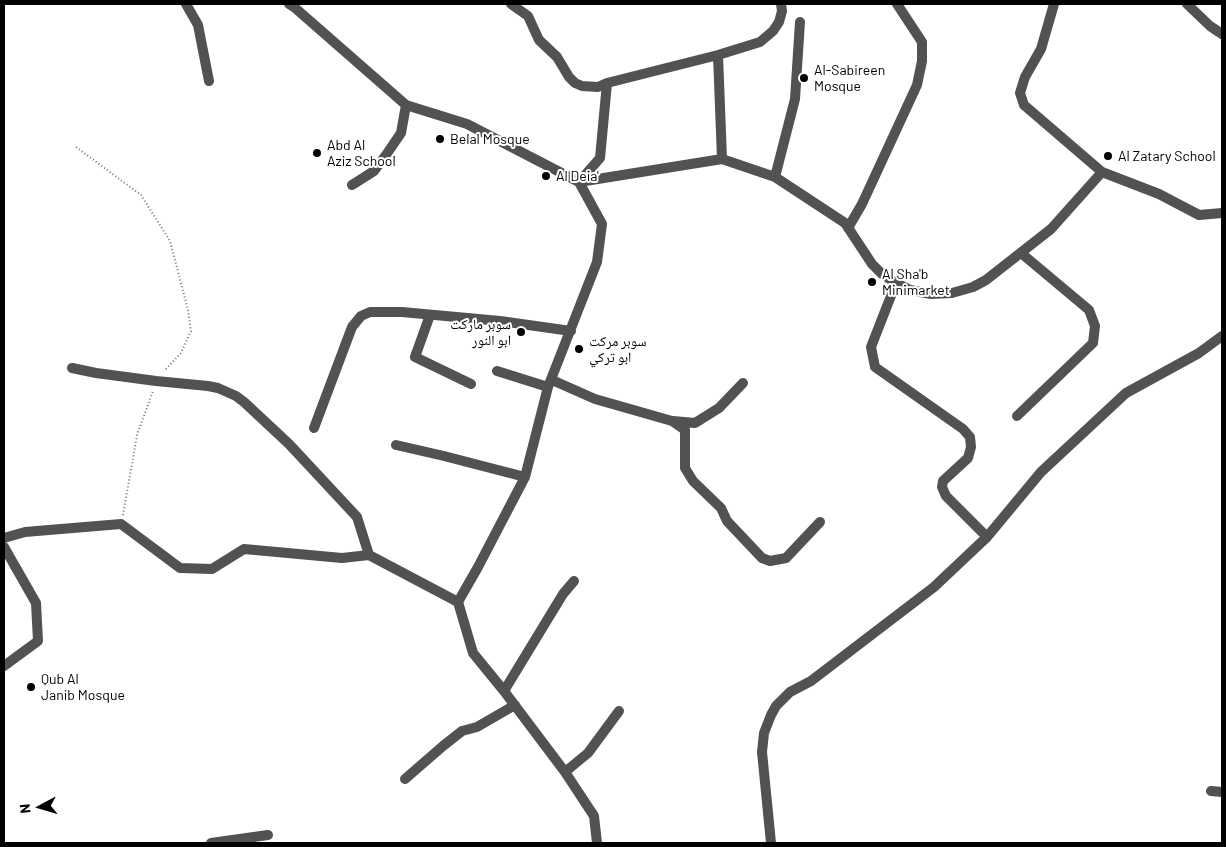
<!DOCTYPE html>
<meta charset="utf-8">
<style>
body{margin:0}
#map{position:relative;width:1226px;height:847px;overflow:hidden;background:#fff;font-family:Barlow,sans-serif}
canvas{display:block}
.frame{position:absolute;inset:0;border:5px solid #000;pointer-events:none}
.north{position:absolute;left:15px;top:782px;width:50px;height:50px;-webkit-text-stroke:4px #fff;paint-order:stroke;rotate:264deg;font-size:14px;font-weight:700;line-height:20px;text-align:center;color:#000}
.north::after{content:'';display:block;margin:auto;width:18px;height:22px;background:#000;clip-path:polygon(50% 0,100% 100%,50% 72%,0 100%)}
</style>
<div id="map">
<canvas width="1226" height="847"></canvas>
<div class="frame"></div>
<div class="north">N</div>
</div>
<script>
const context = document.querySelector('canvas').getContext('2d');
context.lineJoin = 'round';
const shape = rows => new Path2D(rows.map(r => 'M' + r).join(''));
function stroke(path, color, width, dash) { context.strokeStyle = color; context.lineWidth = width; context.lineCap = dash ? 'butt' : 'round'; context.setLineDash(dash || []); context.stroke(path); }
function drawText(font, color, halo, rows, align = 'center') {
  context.font = font + ' Barlow,"Noto Naskh Arabic",sans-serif'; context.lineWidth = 4; context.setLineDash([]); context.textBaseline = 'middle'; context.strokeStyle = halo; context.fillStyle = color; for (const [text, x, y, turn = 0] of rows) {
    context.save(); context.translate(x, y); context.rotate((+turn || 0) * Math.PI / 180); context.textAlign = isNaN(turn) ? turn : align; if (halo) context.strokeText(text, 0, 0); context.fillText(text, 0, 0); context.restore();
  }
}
stroke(shape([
 [76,147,141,195,170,241,188,310,191,331,181,353,165,370],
 [123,515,137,435,153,391]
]), '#747474', 2, [1, 2.5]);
stroke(shape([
 [186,4,198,25,209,81],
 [289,4,294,7,406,105,467,124,579,182,722,159,775,177,845,223,872,264,882,274,896,283,910,290,931,294,952,293,973,287,986,280,1051,229,1102,172],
 [511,4,528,16,539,40,557,57,569,77,575,83,582,86,598,87,607,83,718,55,760,42,773,31,779,22,782,11,781,4],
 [1054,4,1041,49,1025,77,1020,93,1024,105,1102,172,1159,194,1199,215,1222,213],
 [1187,4,1210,26,1222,34],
 [718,55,722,159],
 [775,177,795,99,800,22],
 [352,185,374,171,386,155,401,133,406,105],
 [848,228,862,204,917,85,922,61,922,42,897,4],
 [896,283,871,347,875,367,963,429,970,437,971,447,968,458,943,481,942,487,946,496,987,537],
 [430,315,415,357,471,384],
 [72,368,96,373,156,381,208,386,218,388,236,396,244,402,289,444,357,517,369,555,458,602],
 [497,371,548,387],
 [552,380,595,399,672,421,685,430,685,468,693,481,721,508,727,521,762,558,770,561,786,558,820,522],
 [1017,416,1093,343,1095,326,1089,310,1021,253],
 [673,421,695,423,719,408,743,383],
 [314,428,352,327,361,316,370,312,402,312,500,321,571,331],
 [396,445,444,456,525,477],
 [4,538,25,532,121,524,180,568,212,569,244,549,342,558,369,555],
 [4,547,36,603,38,641,4,666],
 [504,691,563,594,574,581],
 [565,772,588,753,619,711],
 [405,779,443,746,462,731,477,727,515,705],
 [1211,791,1222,792],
 [211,843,268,835],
 [597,843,594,816,565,772,504,691,473,653,458,602,478,567,525,477,548,387,597,262,602,224,579,182,600,158,607,83],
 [771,843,762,752,764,733,771,715,776,706,790,692,811,681,934,587,987,537,1041,472,1126,393,1199,353,1222,336]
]), '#525252', 10);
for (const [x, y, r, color] of [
 [804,78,5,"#000"],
 [440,139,5,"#000"],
 [317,153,5,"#000"],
 [1108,156,5,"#000"],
 [546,176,5,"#000"],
 [872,282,5,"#000"],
 [521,332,5,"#000"],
 [579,349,5,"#000"],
 [31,687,5,"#000"]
]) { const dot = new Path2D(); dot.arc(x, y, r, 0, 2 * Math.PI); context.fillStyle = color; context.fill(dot); stroke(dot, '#fff', 2); }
drawText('14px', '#000', '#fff', [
 ["Al-Sabireen",814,70],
 ["Mosque",814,86],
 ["Belal Mosque",450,139],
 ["Abd Al",327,145],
 ["Aziz School",327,161],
 ["Al Zatary School",1118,156],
 ["Al Deia'",556,176],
 ["Al Sha'b",882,274],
 ["Minimarket",882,290],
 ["سوبر ماركت",511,324,"right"],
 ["ابو النور",511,340,"right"],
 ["سوبر مركت",589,341],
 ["ابو تركي",589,357],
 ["Qub Al",41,679],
 ["Janib Mosque",41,695]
], 'left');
</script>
